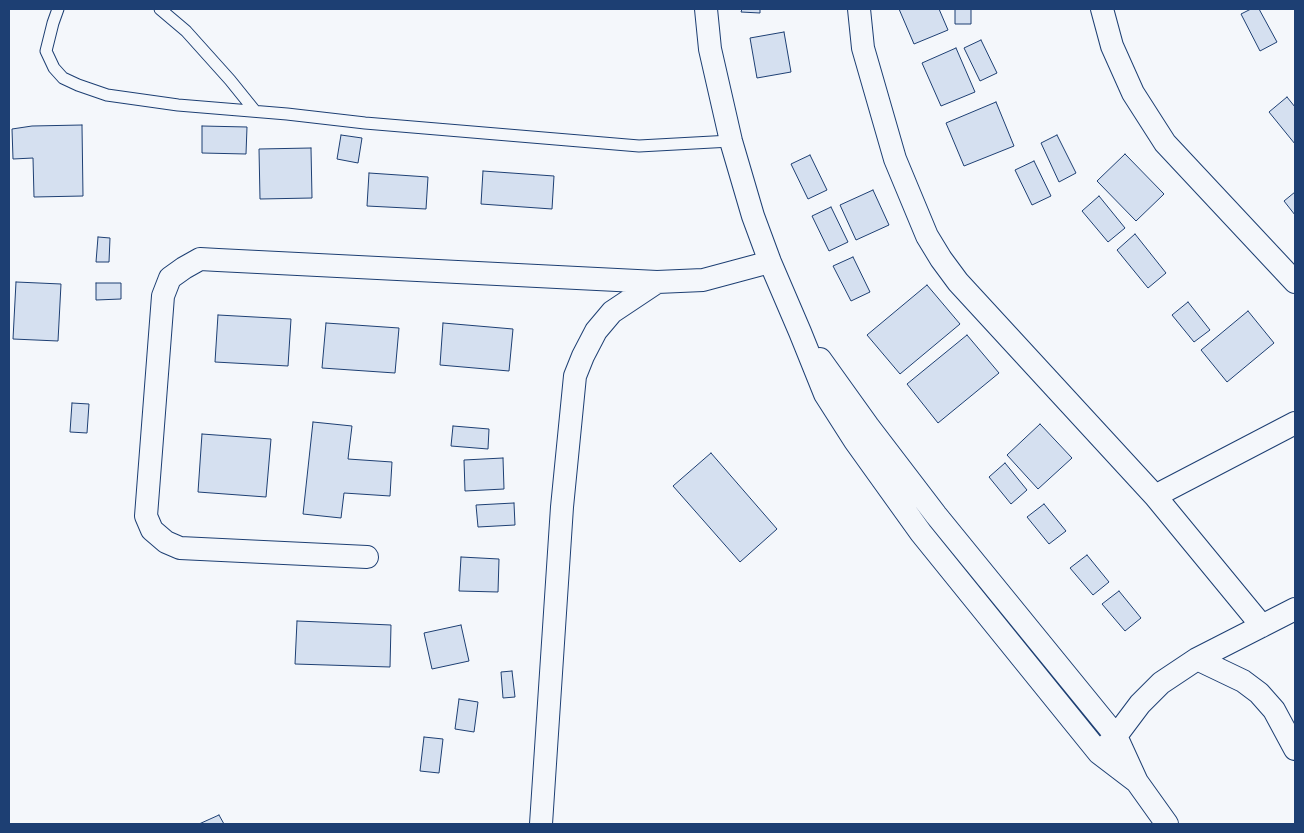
<!DOCTYPE html>
<style>
body{margin:0}
#map{position:relative;width:1304px;height:833px;overflow:hidden;background:#f4f7fb;font-family:Karla,sans-serif}
canvas{display:block}
.frame{position:absolute;inset:0;border:10px solid #1d3f73;pointer-events:none}
</style>
<div id="map">
<canvas width="1304" height="833"></canvas>
<div class="frame"></div>
</div>
<script>
const context = document.querySelector('canvas').getContext('2d');
context.lineJoin = 'round';
function fillPath(path, color) { context.fillStyle = color; context.fill(path, 'evenodd'); }
const shape = rows => new Path2D(rows.map(r => 'M' + r).join(''));
function stroke(path, color, width, dash) { context.strokeStyle = color; context.lineWidth = width; context.lineCap = dash ? 'butt' : 'round'; context.setLineDash(dash || []); context.stroke(path); }
const building = shape([
 [742,9,760,9,760,13,741,12,742,9],
 [899,9,939,9,948,30,914,44,899,9],
 [955,9,971,9,971,24,955,24,955,9],
 [1251,9,1259,9,1277,42,1260,51,1241,14,1251,9],
 [784,32,791,72,757,78,750,38,784,32],
 [981,40,997,73,980,81,964,48,981,40],
 [956,48,975,92,941,106,922,63,956,48],
 [1287,97,1295,107,1295,144,1269,112,1287,97],
 [996,102,1014,146,964,166,946,123,996,102],
 [82,125,83,196,34,197,33,158,13,159,12,129,32,126,82,125],
 [202,126,247,127,246,154,202,153,202,126],
 [341,135,362,138,358,163,337,159,341,135],
 [1057,135,1076,173,1059,182,1041,143,1057,135],
 [311,148,312,198,260,199,259,149,311,148],
 [1125,154,1164,194,1136,221,1097,181,1125,154],
 [810,155,827,190,808,199,791,164,810,155],
 [1034,161,1051,196,1032,205,1015,170,1034,161],
 [483,171,554,176,552,209,481,204,483,171],
 [369,173,428,177,426,209,367,206,369,173],
 [873,190,889,225,856,240,840,205,873,190],
 [1295,192,1295,215,1284,201,1295,192],
 [1099,196,1125,228,1108,242,1082,211,1099,196],
 [831,207,848,242,829,251,812,216,831,207],
 [1135,234,1166,273,1148,288,1117,250,1135,234],
 [98,237,110,238,109,262,96,262,98,237],
 [853,257,870,292,851,301,833,266,853,257],
 [16,282,61,284,58,341,13,339,16,282],
 [96,283,121,283,121,299,96,300,96,283],
 [927,285,960,324,900,374,867,335,927,285],
 [1188,302,1210,330,1194,342,1172,315,1188,302],
 [1248,311,1274,343,1227,382,1201,350,1248,311],
 [218,315,291,319,288,366,215,362,218,315],
 [326,323,399,328,395,373,322,368,326,323],
 [443,323,513,329,509,371,440,365,443,323],
 [967,335,999,373,938,423,907,384,967,335],
 [72,403,89,404,87,433,70,432,72,403],
 [313,422,352,426,348,459,392,462,390,496,344,493,341,518,303,514,313,422],
 [1040,424,1072,458,1038,489,1007,455,1040,424],
 [453,426,489,429,488,449,451,446,453,426],
 [202,434,271,439,266,497,198,492,202,434],
 [711,453,777,529,740,562,673,486,711,453],
 [503,458,504,489,465,491,464,460,503,458],
 [1005,463,1027,490,1011,504,989,477,1005,463],
 [514,503,515,525,478,527,476,505,514,503],
 [1044,504,1066,531,1049,544,1027,517,1044,504],
 [1087,555,1109,582,1093,595,1070,568,1087,555],
 [461,557,499,559,498,592,459,591,461,557],
 [1119,591,1141,618,1125,631,1102,604,1119,591],
 [297,621,391,625,390,667,295,664,297,621],
 [461,625,469,661,432,669,424,633,461,625],
 [512,671,515,697,503,698,501,672,512,671],
 [459,699,478,702,474,732,455,729,459,699],
 [424,737,443,739,439,773,420,771,424,737],
 [219,815,224,824,199,824,219,815]
]);
fillPath(building, '#d5e0f0');
stroke(building, '#1d3f73', 1);
const lane = shape([
 [58,9,53,23,46,51,54,68,63,78,78,85,107,95,178,105,287,114,365,123,639,146,731,141],
 [160,9,186,31,230,80,255,111]
]);
const street = shape([
 [706,9,710,49,731,141,753,216,770,262,800,332,825,394,855,441,921,533,1099,753,1137,782],
 [859,9,863,48,895,159,927,236,941,259,958,282,1155,496,1262,626],
 [1102,9,1112,46,1133,93,1165,143,1295,282],
 [820,359,868,426,936,515,1116,736,1137,782,1167,824],
 [1155,496,1295,423],
 [367,557,180,548,166,542,152,530,146,516,163,296,170,278,184,268,200,259,218,260,657,282,703,280,770,262],
 [1197,659,1243,681,1259,693,1274,710,1295,749],
 [1107,745,1116,736,1140,704,1161,683,1197,659,1295,609],
 [541,824,562,507,575,376,583,356,596,331,612,312,657,282]
]);
stroke(lane, '#1d3f73', 13);
stroke(street, '#1d3f73', 24);
stroke(lane, '#f4f7fb', 11);
stroke(street, '#f4f7fb', 22);
</script>
